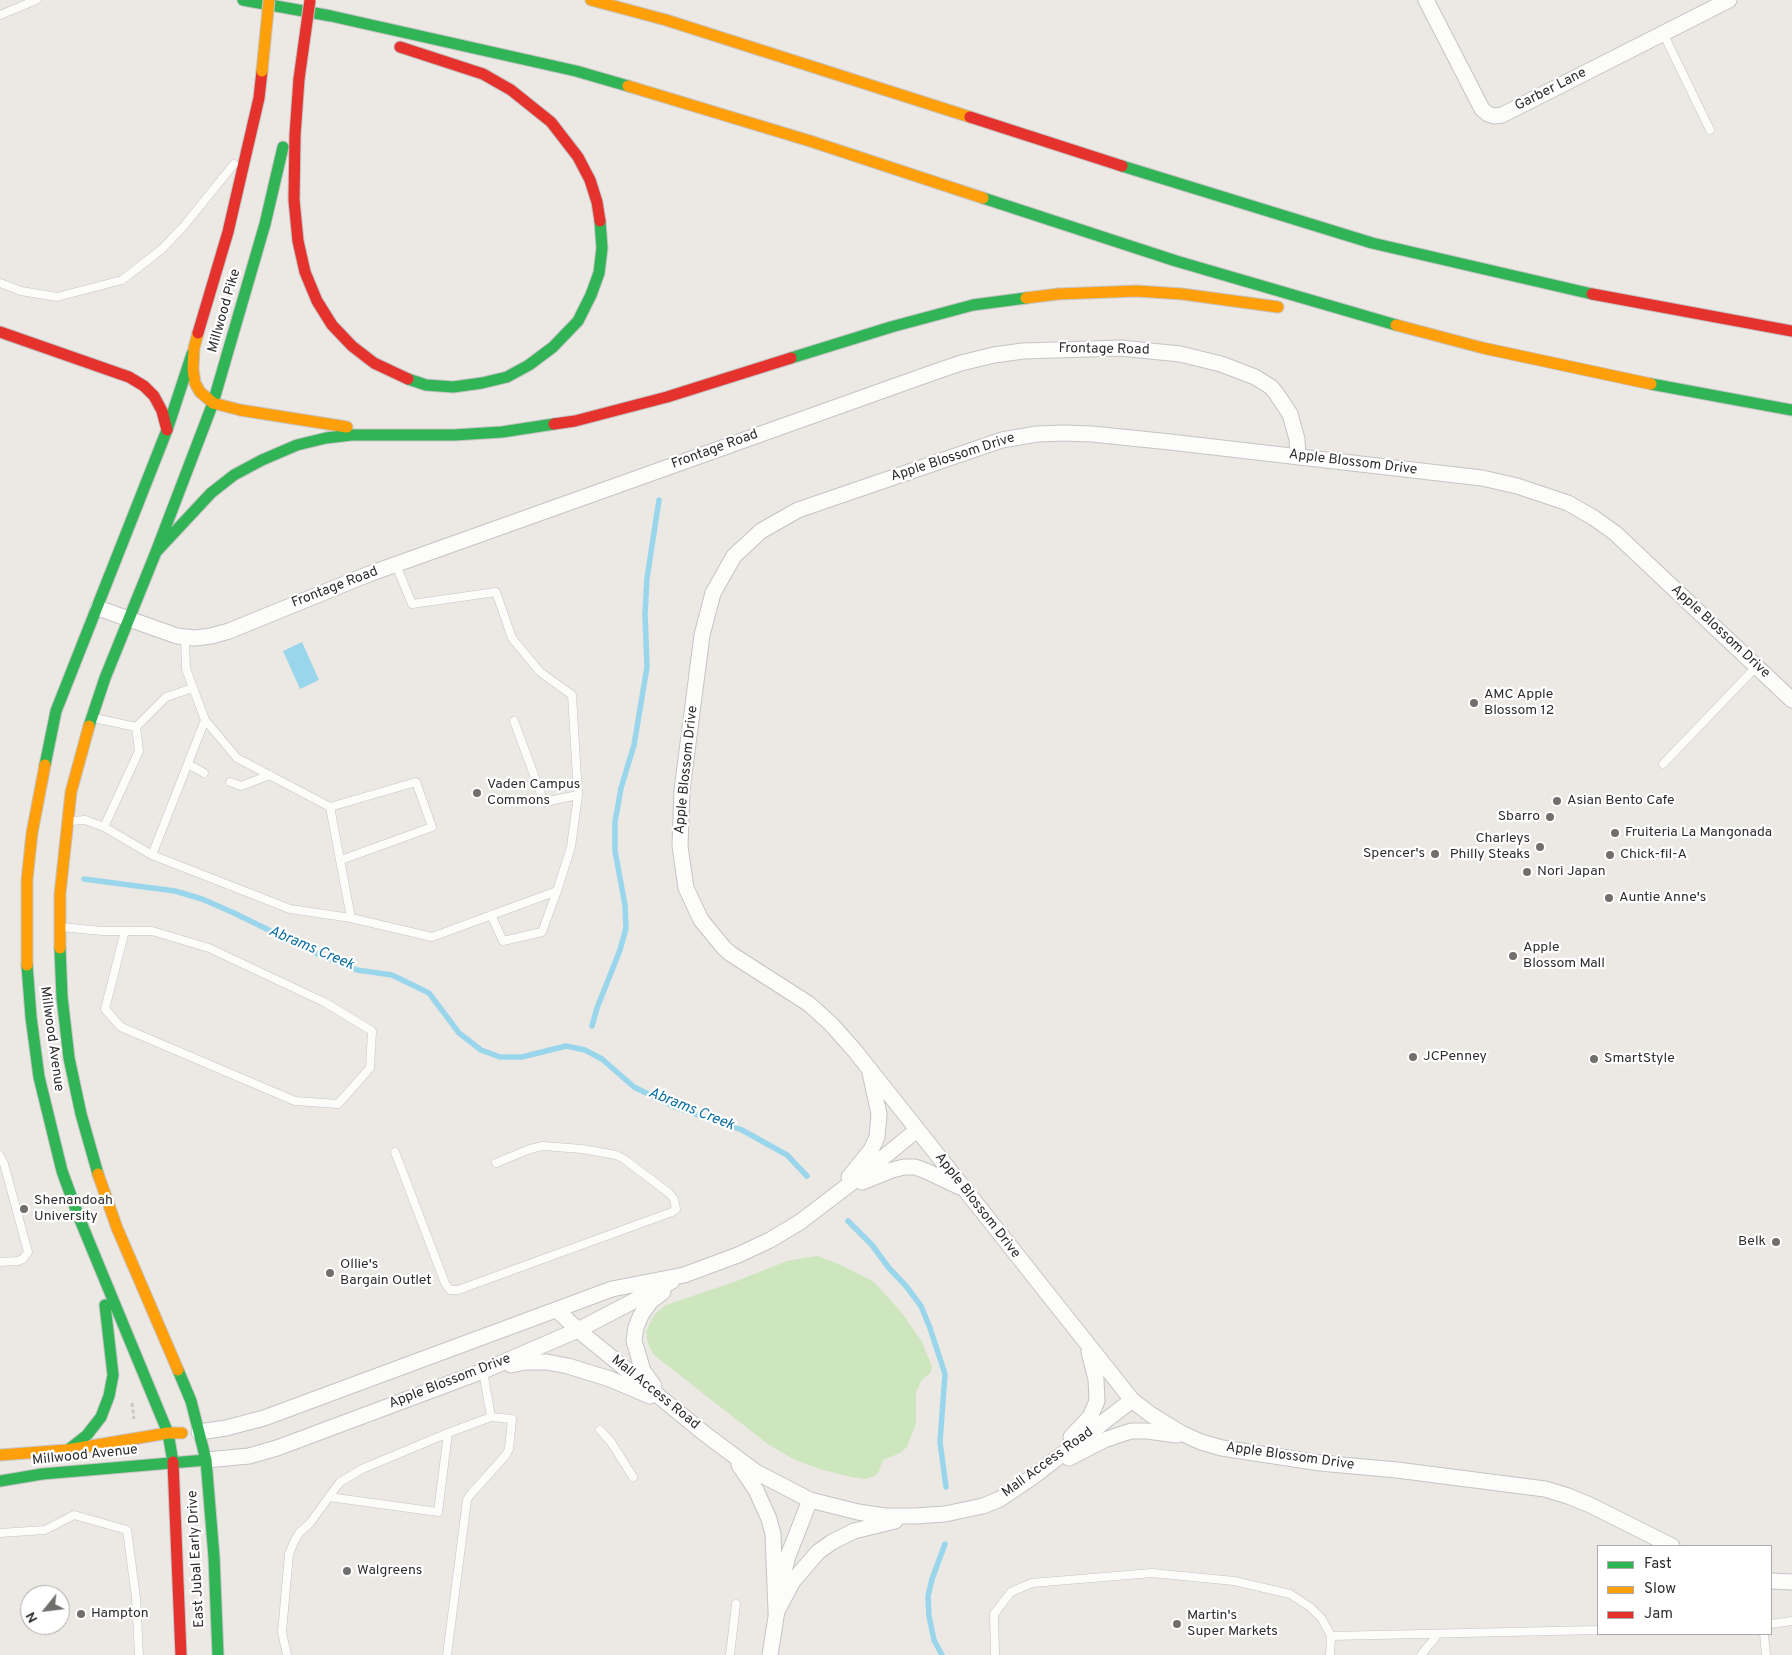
<!DOCTYPE html>
<style>
body{margin:0}
#map{position:relative;width:1792px;height:1655px;overflow:hidden;background:#ece8e4;font-family:Overpass,sans-serif}
canvas{display:block}
.legend{position:absolute;left:1597px;top:1545px;width:175px;height:90px;box-sizing:border-box;background:#fff;border:1px solid #ababab;margin:0;padding:6px 9px;list-style:none;font-size:15px;color:#2e2e2e}
.legend li{display:flex;align-items:center;gap:10px;height:25px}
.legend b{width:25px;border:1px solid #ababab}
.north{position:absolute;left:20px;top:1585px;width:50px;height:50px;box-sizing:border-box;background:#fff;border:1px solid #ababab;border-radius:50%;rotate:241deg;font-size:14px;font-weight:700;line-height:20px;text-align:center;color:#2e2e2e}
.north::after{content:'';display:block;margin:auto;width:18px;height:22px;background:#706f6e;clip-path:polygon(50% 0,100% 100%,50% 72%,0 100%)}
</style>
<div id="map">
<canvas width="1792" height="1655"></canvas>
<ul class="legend">
<li><b style="height:6px;background:#30b455"></b>Fast</li>
<li><b style="height:6px;background:#ff9f0a"></b>Slow</li>
<li><b style="height:6px;background:#e5322d"></b>Jam</li>
</ul>
<div class="north">N</div>
</div>
<script>
const context = document.querySelector('canvas').getContext('2d');
context.lineJoin = 'round';
function fillPath(path, color) { context.fillStyle = color; context.fill(path, 'evenodd'); }
const shape = rows => new Path2D(rows.map(r => 'M' + r).join(''));
function stroke(path, color, width, dash) { context.strokeStyle = color; context.lineWidth = width; context.lineCap = dash ? 'butt' : 'round'; context.setLineDash(dash || []); context.stroke(path); }
function drawText(font, color, halo, rows, align = 'center') {
  context.font = font + ' Overpass,sans-serif'; context.lineWidth = 4.5; context.setLineDash([]); context.textBaseline = 'middle'; context.strokeStyle = halo; context.fillStyle = color; for (const [text, x, y, turn = 0] of rows) {
    context.save(); context.translate(x, y); context.rotate((+turn || 0) * Math.PI / 180); context.textAlign = isNaN(turn) ? turn : align; if (halo) context.strokeText(text, 0, 0); context.fillText(text, 0, 0); context.restore();
  }
}
fillPath(shape([
 [817,1256,839,1264,874,1282,902,1313,922,1342,932,1367,931,1372,921,1381,916,1393,916,1423,907,1447,900,1453,883,1460,879,1471,875,1476,865,1479,851,1477,820,1469,795,1460,769,1445,654,1355,650,1348,647,1339,646,1332,652,1319,657,1312,666,1305,734,1282,787,1261]
]), '#cee6be');
fillPath(shape([
 [302,642,319,680,300,689,283,651]
]), '#99d6ec');
stroke(shape([
 [84,879,175,891,202,899,234,913,322,956,357,970,392,975,429,993,459,1033,481,1050,500,1057,522,1057,566,1046,585,1050,602,1059,634,1087,675,1107,742,1130,787,1155,807,1176],
 [592,1026,597,1008,620,950,626,928,625,905,615,851,615,822,621,788,634,745,647,667,645,614,647,578,659,500],
 [848,1221,872,1245,889,1268,906,1286,921,1306,930,1328,945,1374,940,1442,946,1487],
 [942,1655,934,1640,929,1616,928,1596,932,1579,945,1544]
]), '#99d6ec', 5.5);
const lane = shape([
 [0,15,36,0],
 [1663,33,1710,130],
 [0,283,21,291,57,297,122,280,162,249,183,227,234,164],
 [185,637,186,669,205,720,237,758,330,807,351,918,432,937,557,891,571,847,578,795,572,695,540,672,512,638,496,592,412,604,396,565],
 [94,718,136,727],
 [205,720,152,855,290,909,351,918],
 [514,721,544,802,578,795],
 [188,764,204,773],
 [1663,764,1757,666],
 [230,782,241,786,270,775],
 [330,807,416,782,432,827,341,860],
 [71,821,85,820,104,827,139,751,136,727,166,697,193,688],
 [104,827,152,855],
 [491,915,503,941,542,932,557,891],
 [61,927,102,931,152,931,209,948,326,1003,372,1031,370,1068,338,1104,295,1101,121,1027,105,1009,125,931],
 [395,1152,445,1283,450,1290,458,1290,672,1212,676,1209,674,1199,669,1193,624,1159,616,1155,582,1149,543,1146,530,1149,496,1163],
 [0,1156,4,1164,28,1252,23,1259,18,1261,0,1262],
 [483,1371,491,1417],
 [600,1430,611,1442,633,1477],
 [329,1497,438,1512,448,1433],
 [0,1533,45,1530,74,1515,127,1530,136,1598,139,1655],
 [1771,1624,1792,1621],
 [1764,1634,1766,1655],
 [287,1655,282,1632,289,1554,294,1542,299,1533,310,1523,340,1482,362,1469,448,1433,491,1417,512,1419,509,1449,506,1455,470,1495,467,1500,447,1655],
 [730,1655,736,1604],
 [995,1655,994,1614,1011,1592,1032,1583,1152,1573,1234,1581,1290,1594,1310,1607,1322,1619,1331,1636,1598,1630],
 [1330,1655,1331,1636],
 [1421,1655,1438,1634]
]);
const street = shape([
 [1426,0,1482,109,1488,114,1494,116,1502,115,1729,0],
 [98,608,177,636,195,638,211,636,229,631,369,574,929,374,961,363,994,355,1023,351,1121,348,1180,354,1221,364,1255,377,1271,387,1276,393,1290,414,1297,439,1298,457],
 [849,1177,871,1150,877,1137,879,1114,870,1073],
 [862,1182,892,1170,904,1167,915,1167,926,1171,960,1187],
 [557,1310,578,1330,705,1434,756,1472,810,1500,858,1512,885,1516,915,1516,945,1514,983,1506,1000,1499,1034,1476,1132,1400],
 [511,1365,525,1362,547,1362,568,1366,610,1379,650,1396],
 [654,1386,643,1371,634,1341,636,1327,641,1315,651,1301,663,1292],
 [199,1432,226,1428,264,1418,612,1289,684,1275,738,1255,770,1240,800,1222,863,1174,917,1130],
 [1071,1437,1090,1417,1097,1401,1096,1379,1089,1352],
 [1069,1458,1104,1440,1131,1431,1147,1431,1177,1435],
 [206,1460,249,1456,277,1448,483,1371,578,1330,672,1281],
 [739,1465,756,1490,769,1519,773,1534,776,1611],
 [1672,1546,1590,1505,1568,1496,1545,1489,1397,1470,1320,1463,1222,1448,1201,1442,1181,1433,1150,1414,1132,1400,855,1051,831,1024,809,1004,731,954,724,948,701,920,686,888,680,846,682,790,702,635,713,593,734,556,761,531,798,510,1002,440,1037,434,1064,433,1092,434,1170,442,1482,478,1517,486,1568,503,1594,518,1615,533,1792,700],
 [1771,1581,1792,1582],
 [776,1613,793,1581,818,1552,832,1542,854,1531,895,1521],
 [770,1655,782,1579,788,1556,810,1500]
]);
const fast = shape([
 [243,0,331,16,576,71,628,86],
 [1122,166,1372,243,1592,294],
 [983,198,1176,261,1396,325],
 [791,358,891,327,973,305,1026,298],
 [408,379,426,385,453,387,482,383,507,377,529,365,553,347,578,321,591,295,599,273,602,248,600,221],
 [1651,384,1792,410],
 [213,403,265,224,283,147],
 [156,552,211,493,234,475,262,460,297,445,326,438,351,435,454,435,502,432,554,424],
 [89,726,105,678,156,552,213,403],
 [45,765,56,711,167,430,192,354],
 [60,948,62,997,69,1058,81,1114,98,1174],
 [27,965,31,1017,39,1077,62,1171,78,1215,168,1433,173,1462],
 [68,1450,87,1435,101,1417,109,1396,113,1375,105,1305],
 [206,1460,214,1557,218,1655],
 [0,1481,42,1474,206,1460,191,1401,178,1370]
]);
const slow = shape([
 [591,0,666,20,970,117],
 [628,86,810,141,983,198],
 [1026,298,1058,294,1137,291,1182,294,1278,307],
 [1396,325,1483,348,1651,384],
 [198,333,194,348,193,369,195,383,200,392,213,403,240,410,347,427],
 [60,948,60,894,71,792,89,726],
 [27,965,27,880,32,833,45,765],
 [98,1174,117,1228,178,1370],
 [0,1455,67,1450,168,1433,182,1433]
]);
const jam = shape([
 [400,47,483,74,511,90,551,122,578,157,590,180,597,202,600,221],
 [299,79,295,135,294,200,298,241,305,272,317,301,332,325,352,346,374,363,408,379],
 [970,117,1122,166],
 [1592,294,1792,331],
 [0,332,129,377,144,386,154,396,162,411,167,430],
 [198,333,228,232,259,98,262,71],
 [554,424,575,421,667,397,791,358],
 [173,1462,181,1655]
]);
stroke(lane, '#c5c4c5', 9);
stroke(street, '#c5c4c5', 17);
stroke(fast, '#c5c4c5', 13);
stroke(slow, '#c5c4c5', 13);
stroke(jam, '#c5c4c5', 13);
stroke(shape([
 [132,1403,134,1419]
]), '#c9c9c8', 3, [4, 2.5]);
stroke(lane, '#fcfcfb', 8);
stroke(street, '#fcfcfb', 15);
stroke(fast, '#30b455', 11);
stroke(slow, '#ff9f0a', 11);
stroke(jam, '#e5322d', 11);
const slowBridge = shape([
 [262,71,269,0]
]);
const jamBridge = shape([
 [299,79,310,0]
]);
stroke(slowBridge, '#c6c5c4', 13, []);
stroke(jamBridge, '#c6c5c4', 13, []);
stroke(slowBridge, '#ff9f0a', 11);
stroke(jamBridge, '#e5322d', 11);
for (const [x, y, r, color] of [
 [1474,703,5,"#706f6e"],
 [477,793,5,"#706f6e"],
 [1557,801,5,"#706f6e"],
 [1550,817,5,"#706f6e"],
 [1615,833,5,"#706f6e"],
 [1540,847,5,"#706f6e"],
 [1435,854,5,"#706f6e"],
 [1610,855,5,"#706f6e"],
 [1527,872,5,"#706f6e"],
 [1609,898,5,"#706f6e"],
 [1513,956,5,"#706f6e"],
 [1413,1057,5,"#706f6e"],
 [1594,1059,5,"#706f6e"],
 [24,1209,5,"#706f6e"],
 [1776,1242,5,"#706f6e"],
 [330,1273,5,"#706f6e"],
 [347,1571,5,"#706f6e"],
 [81,1614,5,"#706f6e"],
 [1177,1624,5,"#706f6e"]
]) { const dot = new Path2D(); dot.arc(x, y, r, 0, 2 * Math.PI); context.fillStyle = color; context.fill(dot); stroke(dot, '#fff', 2); }
drawText('14px', '#2e2e2e', '#fff', [
 ["Garber Lane",1551,90,-27],
 ["Millwood Pike",225,311,-74],
 ["Frontage Road",1104,350,1],
 ["Frontage Road",715,450,-20],
 ["Apple Blossom Drive",953,458,-18],
 ["Apple Blossom Drive",1353,463,7],
 ["Frontage Road",335,588,-21],
 ["Apple Blossom Drive",1720,632,43],
 ["Apple Blossom Drive",687,770,-84],
 ["Millwood Avenue",51,1039,82],
 ["Apple Blossom Drive",977,1206,52],
 ["Apple Blossom Drive",450,1382,-21],
 ["Mall Access Road",655,1393,39],
 ["Millwood Avenue",85,1456,-6],
 ["Apple Blossom Drive",1290,1457,8],
 ["Mall Access Road",1048,1463,-36],
 ["East Jubal Early Drive",197,1559,-93]
]);
drawText('14px', '#2e2e2e', '#fff', [
 ["AMC Apple",1484,695],
 ["Blossom 12",1484,711],
 ["Vaden Campus",487,785],
 ["Commons",487,801],
 ["Asian Bento Cafe",1567,801],
 ["Sbarro",1540,817,"right"],
 ["Fruiteria La Mangonada",1625,833],
 ["Charleys",1530,839,"right"],
 ["Philly Steaks",1530,855,"right"],
 ["Spencer's",1425,854,"right"],
 ["Chick-fil-A",1620,855],
 ["Nori Japan",1537,872],
 ["Auntie Anne's",1619,898],
 ["Apple",1523,948],
 ["Blossom Mall",1523,964],
 ["JCPenney",1423,1057],
 ["SmartStyle",1604,1059],
 ["Shenandoah",34,1201],
 ["University",34,1217],
 ["Belk",1766,1242,"right"],
 ["Ollie's",340,1265],
 ["Bargain Outlet",340,1281],
 ["Walgreens",357,1571],
 ["Hampton",91,1614],
 ["Martin's",1187,1616],
 ["Super Markets",1187,1632]
], 'left');
drawText('italic 15px', '#0d6fa3', '#fff', [
 ["Abrams Creek",311,949,23],
 ["Abrams Creek",691,1110,22]
]);
</script>
